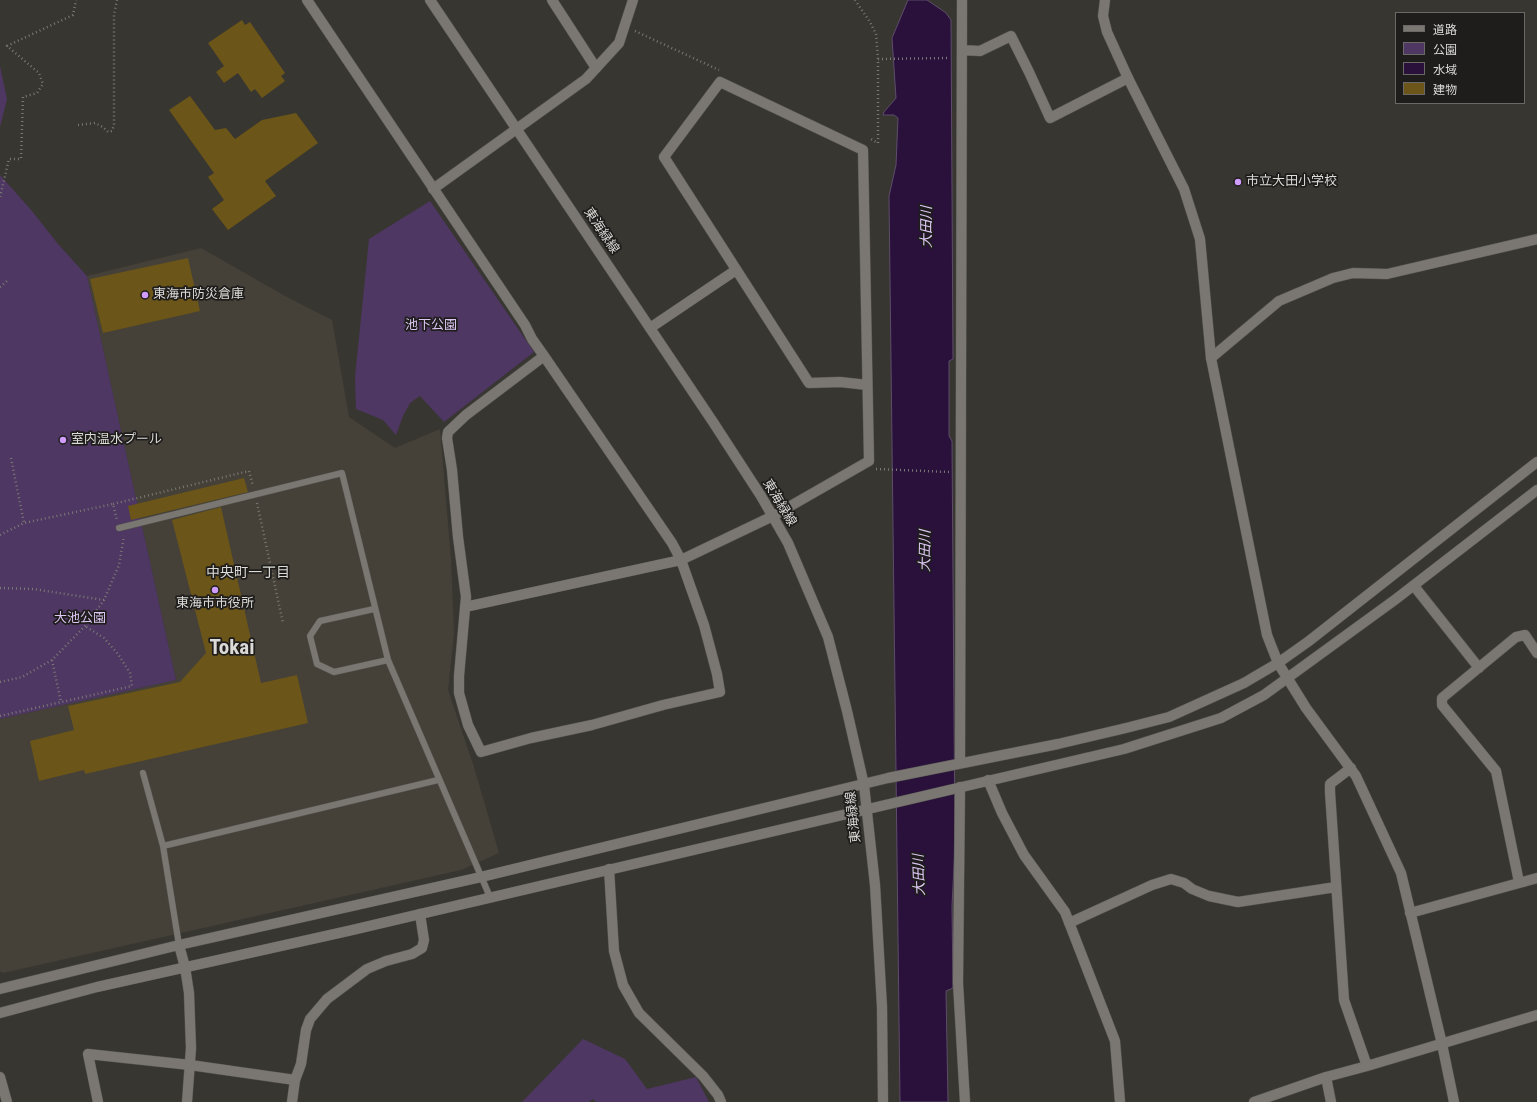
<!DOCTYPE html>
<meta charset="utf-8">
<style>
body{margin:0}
#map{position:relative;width:1537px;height:1102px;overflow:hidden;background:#383631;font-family:"Roboto Condensed","Noto Sans JP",sans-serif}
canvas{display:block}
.legend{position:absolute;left:1395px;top:12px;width:130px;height:92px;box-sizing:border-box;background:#1e1d1b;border:1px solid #6a6966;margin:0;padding:5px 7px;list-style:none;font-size:12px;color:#dbdad7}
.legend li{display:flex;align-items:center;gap:8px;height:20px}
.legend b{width:20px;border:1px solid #6a6966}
</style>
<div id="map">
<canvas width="1537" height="1102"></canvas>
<ul class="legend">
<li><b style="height:5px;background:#7a7772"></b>道路</li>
<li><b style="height:11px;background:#4e3762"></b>公園</li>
<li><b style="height:11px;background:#29113c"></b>水域</li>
<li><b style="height:11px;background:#6b5518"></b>建物</li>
</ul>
</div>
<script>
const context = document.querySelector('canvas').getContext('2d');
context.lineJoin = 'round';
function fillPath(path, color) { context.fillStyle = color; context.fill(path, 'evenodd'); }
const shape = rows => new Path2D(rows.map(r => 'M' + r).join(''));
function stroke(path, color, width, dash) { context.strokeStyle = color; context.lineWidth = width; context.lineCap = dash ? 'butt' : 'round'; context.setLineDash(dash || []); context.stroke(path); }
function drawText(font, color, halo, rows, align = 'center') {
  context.font = font + ' "Roboto Condensed","Noto Sans JP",sans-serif'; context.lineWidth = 3.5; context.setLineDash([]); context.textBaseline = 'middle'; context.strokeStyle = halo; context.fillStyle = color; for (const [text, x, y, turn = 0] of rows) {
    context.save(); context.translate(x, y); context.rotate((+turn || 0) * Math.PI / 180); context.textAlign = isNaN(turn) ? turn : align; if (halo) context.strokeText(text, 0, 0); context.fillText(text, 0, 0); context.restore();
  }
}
fillPath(shape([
 [201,248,285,296,332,320,349,417,395,448,440,429,451,559,454,633,448,690,474,767,499,853,461,870,3,973,0,971,0,719,176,680,87,276]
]), '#454138');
fillPath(shape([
 [0,66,7,99,0,127],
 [0,175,32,211,58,244,87,276,176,680,0,719],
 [430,201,534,352,444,422,420,396,410,403,403,416,396,435,383,420,356,409,355,377,369,239],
 [583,1039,625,1059,647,1089,696,1077,709,1102,596,1102,593,1099,589,1102,522,1102]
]), '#4e3762');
const water = shape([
 [908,0,927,0,946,13,951,20,953,359,949,361,949,436,952,441,955,846,952,906,953,988,946,991,948,1102,900,1102,889,196,896,165,898,118,894,115,883,115,884,112,896,98,892,38,908,0]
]);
fillPath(water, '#29113c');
stroke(water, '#5e4d6a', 1);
fillPath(shape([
 [242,20,245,25,250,22,285,73,281,76,285,81,262,98,255,89,251,92,238,73,224,83,216,72,224,66,208,43],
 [190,96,215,130,226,128,235,139,262,120,296,113,318,143,265,181,276,196,228,230,212,209,224,200,208,177,214,173,169,110],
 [188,258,200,311,103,333,90,279],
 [244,478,248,492,131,520,128,506],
 [221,507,261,683,297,675,308,723,85,774,84,770,39,781,30,741,74,730,68,706,180,682,206,653,172,520]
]), '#6b5518');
const service = shape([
 [119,528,342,473,388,660,490,897],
 [374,609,320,621,310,636,317,664,334,672,388,660],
 [143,773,163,846,179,945],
 [163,846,438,780]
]);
const minor = shape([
 [307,0,525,325,532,339,544,356,672,543,681,560,704,625,717,674,720,692,663,705,592,725,531,738,481,752,468,725,459,693,459,676,466,597,458,537,452,470,447,438,448,432,466,415,544,356],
 [552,0,596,68],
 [962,50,980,51,1011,36,1029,72,1050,118,1128,78],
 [650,328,736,270],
 [1211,358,1279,301,1333,278,1353,273,1387,274,1537,239],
 [1414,586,1479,668],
 [465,607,681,560,773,516,869,461,863,150,720,82,664,157,809,383,840,382,867,385],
 [960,763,962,0],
 [1351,768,1330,784,1330,792,1344,1000,1367,1066],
 [988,780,1002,813,1024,855,1065,912,1115,1041,1120,1102],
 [960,787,958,983,965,1102],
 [609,869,614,951,623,985,639,1013,703,1076,718,1095,721,1102],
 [1519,882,1496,771,1442,705,1442,698,1516,637,1525,635,1537,653],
 [1410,913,1537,878],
 [1069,923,1152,885,1171,879,1184,883,1192,889,1209,896,1238,902,1336,887],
 [0,1077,7,1102],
 [1326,1077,1331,1102],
 [98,1102,88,1054,190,1065,295,1080],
 [292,1102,295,1080,301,1064,306,1030,310,1019,327,999,367,969,386,961,412,954,422,948,424,940,420,914],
 [1254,1102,1326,1077,1367,1066,1537,1015]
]);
const tertiary = shape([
 [1105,0,1103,16,1107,32,1128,78,1184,189,1200,239,1211,358,1267,635,1278,663,1306,708,1356,776,1401,873,1442,1044,1454,1102],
 [433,189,586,79,619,43,633,0],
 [179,945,185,967,189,993,191,1048,187,1102],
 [0,989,179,945,481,877,888,778,1058,744,1126,728,1169,717,1244,683,1278,663,1309,641,1537,462],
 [0,1013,97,987,348,931,1124,749,1221,718,1264,695,1396,599,1537,490]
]);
const secondary = shape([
 [430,0,713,422,761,496,788,543,828,637,847,711,864,785,875,885,882,1007,883,1102]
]);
stroke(service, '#54524e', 7);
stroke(minor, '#54524e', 11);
stroke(tertiary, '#54524e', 11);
stroke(secondary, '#54524e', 11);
stroke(shape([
 [855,0,870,22,876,34,878,59,878,143,871,139],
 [635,31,719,70],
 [878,59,950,58],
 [78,125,95,123,103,127,108,132,112,131,114,125,114,15,117,0],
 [0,197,9,159,21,159,23,97,37,93,43,84,39,73,7,46,73,15,76,0],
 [0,287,7,281],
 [11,458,24,523],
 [876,469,949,472],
 [257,503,283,623],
 [113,504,249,471,253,486],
 [0,535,24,523,113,504,117,520],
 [0,588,33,589,104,600],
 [52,660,61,702],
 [0,682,22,677,52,660,85,626,104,600,119,565,124,536],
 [0,716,132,686,130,673,118,654,104,638,85,626]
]), '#7a7874', 2.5, [1, 3]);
stroke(service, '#7a7772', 6);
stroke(minor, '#7a7772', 10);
stroke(tertiary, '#7a7772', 10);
stroke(secondary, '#7a7772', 10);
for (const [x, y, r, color] of [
 [1238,182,4,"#d09dfe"],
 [145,295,4,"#d09dfe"],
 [63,440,4,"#d09dfe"],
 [215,590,4,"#d09dfe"]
]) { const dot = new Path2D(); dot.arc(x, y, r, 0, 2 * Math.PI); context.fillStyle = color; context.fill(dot); stroke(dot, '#1e1d1b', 1.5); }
drawText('13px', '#dbdad7', '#1e1d1b', [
 ["市立大田小学校",1246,182],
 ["東海市防災倉庫",153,295],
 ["室内温水プール",71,440],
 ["東海市市役所",215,604,"center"]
], 'left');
drawText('13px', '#dbdad7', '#1e1d1b', [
 ["東海緑線",601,231,56],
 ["東海緑線",779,503,59],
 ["東海緑線",854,817,-96]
]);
drawText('13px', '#ddc6f4', '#1e1d1b', [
 ["池下公園",431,326],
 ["大池公園",80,619]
]);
drawText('italic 14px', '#dfc8f6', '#1e1d1b', [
 ["大田川",927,227,-90],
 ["大田川",926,551,-89],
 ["大田川",920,875,-92]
]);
drawText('14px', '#dbdad7', '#1e1d1b', [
 ["中央町一丁目",248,573]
]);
drawText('bold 21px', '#dbdad7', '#1e1d1b', [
 ["Tokai",232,649]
]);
</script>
